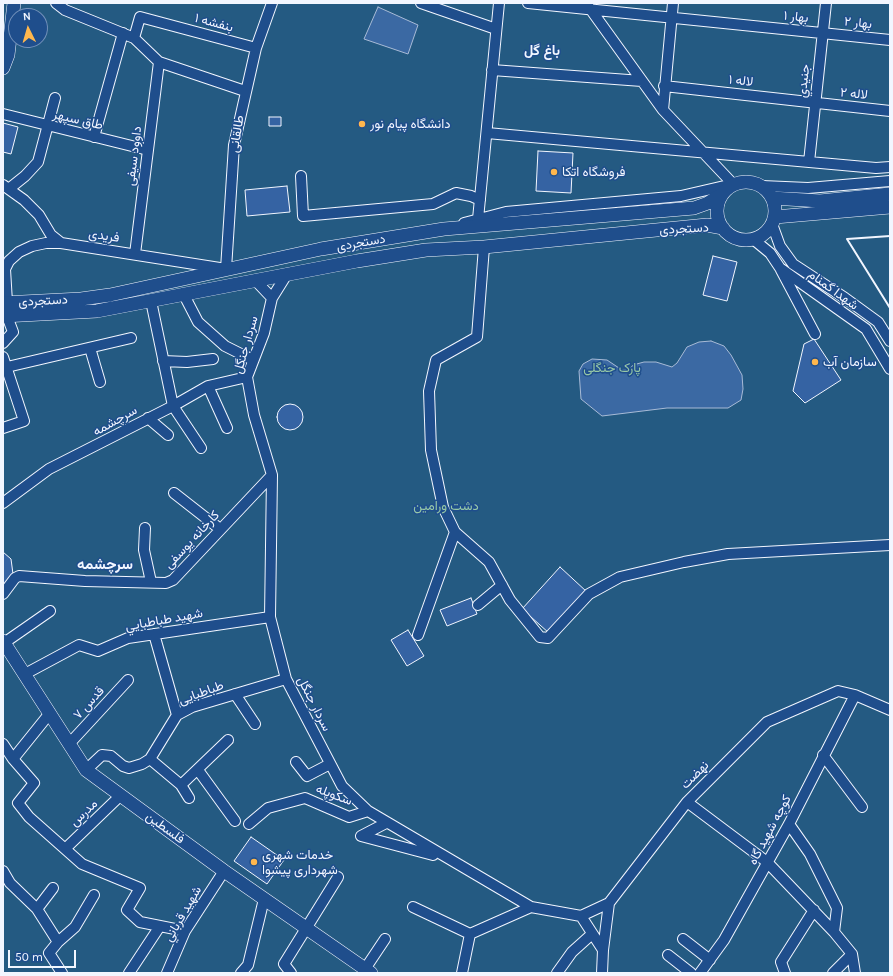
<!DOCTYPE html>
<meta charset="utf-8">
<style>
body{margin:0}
#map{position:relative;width:893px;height:976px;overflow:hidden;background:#1f4e8c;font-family:Karla,sans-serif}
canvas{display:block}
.frame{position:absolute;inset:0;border:4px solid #f2f6ff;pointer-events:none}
.north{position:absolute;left:8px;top:8px;width:40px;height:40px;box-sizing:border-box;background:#1f4e8c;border:1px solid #7391ba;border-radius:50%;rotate:355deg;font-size:11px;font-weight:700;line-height:16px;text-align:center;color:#f2f6ff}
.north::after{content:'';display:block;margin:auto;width:14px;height:18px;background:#ffb74d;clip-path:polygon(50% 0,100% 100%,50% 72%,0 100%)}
.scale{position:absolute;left:8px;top:950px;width:68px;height:18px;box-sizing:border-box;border:2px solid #f2f6ff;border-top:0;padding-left:5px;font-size:12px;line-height:14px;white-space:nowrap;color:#f2f6ff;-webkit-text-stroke:3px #1f4e8c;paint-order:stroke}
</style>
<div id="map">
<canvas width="893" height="976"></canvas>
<div class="frame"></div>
<div class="north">N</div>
<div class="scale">50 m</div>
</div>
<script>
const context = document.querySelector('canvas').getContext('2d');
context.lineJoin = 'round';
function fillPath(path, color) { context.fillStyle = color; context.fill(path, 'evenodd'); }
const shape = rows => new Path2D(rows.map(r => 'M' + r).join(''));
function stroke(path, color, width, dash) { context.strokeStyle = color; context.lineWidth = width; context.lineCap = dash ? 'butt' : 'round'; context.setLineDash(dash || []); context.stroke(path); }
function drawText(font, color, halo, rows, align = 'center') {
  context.font = font + ' Karla,Vazirmatn,sans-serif'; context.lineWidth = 3; context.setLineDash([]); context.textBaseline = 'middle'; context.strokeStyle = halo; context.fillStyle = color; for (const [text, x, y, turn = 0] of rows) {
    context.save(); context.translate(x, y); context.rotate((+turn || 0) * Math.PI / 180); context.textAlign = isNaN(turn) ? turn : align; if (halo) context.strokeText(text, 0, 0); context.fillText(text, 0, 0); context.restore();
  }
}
const green = shape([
 [3,3,890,3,890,973,3,973,3,3],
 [16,16,40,16,40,40,16,40,16,16]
]);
fillPath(green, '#245a82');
stroke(green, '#a8bbd7', 1);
const water = shape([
 [378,7,418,25,408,54,364,39,378,7],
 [711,341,724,346,731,355,742,375,743,389,741,400,728,408,667,408,602,416,581,399,579,371,583,364,592,359,607,360,622,370,630,369,633,365,644,362,656,362,672,367,677,363,687,347,699,342,711,341]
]);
fillPath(water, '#3b69a3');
stroke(water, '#a8bbd7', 1);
const building = shape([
 [269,117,281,117,281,126,269,126,269,117],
 [3,123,18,127,11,154,3,152,3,123],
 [538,151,573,153,571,193,536,191,538,151],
 [287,186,290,212,247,216,245,190,287,186],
 [713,256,737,262,727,301,703,295,713,256],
 [814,339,841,380,805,403,793,391,804,344,814,339],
 '277 417a13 13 0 1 1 26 0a13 13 0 1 1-26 0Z',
 [3,552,11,559,13,574,3,588,3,552],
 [560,567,587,592,549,633,522,609,560,567],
 [471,598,477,614,447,626,440,610,471,598],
 [408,630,424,656,407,666,391,640,408,630],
 [251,837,284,860,267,884,234,861,251,837]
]);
fillPath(building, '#3563a3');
stroke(building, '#f2f6ff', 1);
const minor = shape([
 [56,3,65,10,134,38,159,62,245,91],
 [421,3,496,29],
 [528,3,890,40],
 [134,38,140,17,256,48],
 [492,70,642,81],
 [664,86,890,111],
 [663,110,673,3],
 [3,114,148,150],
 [487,133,876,168,890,167],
 [94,137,123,33],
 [809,162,826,3],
 [301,176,303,216,433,204,456,193,471,196,480,200],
 [3,185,24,200,39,215,51,235,61,243,226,269,234,145,256,48,272,3],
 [762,186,808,188,890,181],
 [10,188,25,176,38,162,55,98],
 [478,219,499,3],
 [464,223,506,212,681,196,733,184,663,110,586,3],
 [772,224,780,246,793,264,845,298,878,322,890,341],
 [753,239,770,253,780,268,866,329,890,369],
 [484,247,477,337,436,360,429,391,431,450,443,507,455,532,489,562,510,600,540,637,548,638,589,594,620,577,684,562,728,554,890,545],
 [135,254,159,62],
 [781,270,815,334],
 [255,280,272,298,287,274],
 [184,295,198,322,225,346,253,360],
 [272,298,264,333,247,377,254,415,272,475,270,617,286,679,342,786,368,811,531,907,581,916,603,950,602,973],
 [151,301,173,406,201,448],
 [7,302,5,269,9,261,19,252,32,246,46,243,61,243],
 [3,343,13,332,7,316],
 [90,348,100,382],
 [3,357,24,421,3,428],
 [163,361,187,362,213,359],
 [7,367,131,338],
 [208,386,227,428],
 [148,418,168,435],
 [174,493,220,529],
 [3,503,49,469,173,406,208,386,247,377],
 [145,528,144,550,151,582],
 [3,594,15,578,19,576,85,581,166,583,173,580,272,475],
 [478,605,502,585],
 [154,634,177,715],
 [418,635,455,532],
 [4,643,50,611],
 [25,674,79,645,98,651,128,638,270,617],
 [235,694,255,724],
 [3,744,13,759,34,783,18,803,29,817,82,864,140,888,127,910,140,922,185,931],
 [69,744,128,680],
 [823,755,862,807],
 [13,759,50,713],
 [150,759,181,785,189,798],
 [296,762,307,776,330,764],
 [86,770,102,755,111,756,123,766,129,768,142,764,150,759,177,715,192,707,286,679],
 [198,770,235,821],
 [181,785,228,740],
 [687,802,767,862,834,932,852,954,855,973],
 [386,823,361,836,433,855],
 [249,824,268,808,305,798,349,817,368,811],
 [789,824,810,854,837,908,834,932],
 [66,848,120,796],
 [3,871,10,883,37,909,58,942],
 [413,907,470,934,531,907],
 [37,909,53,888],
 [581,916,609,903,687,802,767,722,838,691,855,695,890,710],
 [683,939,710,960],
 [603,950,609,903],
 [668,955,691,973],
 [365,969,385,939],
 [62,973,49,953,58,942,75,927,94,895],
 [129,973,160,926],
 [167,973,185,931,224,871],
 [241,973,248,965,264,899],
 [291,973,284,964,338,877],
 [462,973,470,934],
 [557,973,572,952,592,934],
 [700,973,724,940,789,824,855,695],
 [785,973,781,962,814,910],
 [833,973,852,954]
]);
const major = shape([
 [3,68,8,55,14,3],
 '717 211a29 29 0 1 1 58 0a29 29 0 1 1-58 0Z',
 [772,198,820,201,890,194],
 [775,217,890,207],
 [3,303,81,299,110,295,321,249,444,229,694,208,708,203,719,196],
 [3,316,97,311,357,261,426,250,484,247,707,225,723,228],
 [3,641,86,770,224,871,371,973]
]);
stroke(minor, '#f2f6ff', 12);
stroke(major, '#f2f6ff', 14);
stroke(minor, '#1f4e8c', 10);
stroke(major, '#1f4e8c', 13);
stroke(shape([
 [890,236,847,239,890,308]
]), '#f2f6ff', 2);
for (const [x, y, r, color] of [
 [362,124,4,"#ffb74d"],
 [554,172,4,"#ffb74d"],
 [815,362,4,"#ffb74d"],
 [254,862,4,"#ffb74d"]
]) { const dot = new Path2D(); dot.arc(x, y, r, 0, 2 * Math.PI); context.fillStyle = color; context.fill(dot); stroke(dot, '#1f4e8c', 1.5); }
drawText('13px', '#f2f6ff', '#1f4e8c', [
 ["بهار ۱",796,17,6],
 ["بنفشه ۱",214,23,15],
 ["بهار ۲",858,23,6],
 ["لاله ۱",741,81,6],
 ["جنيدي",804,81,-84],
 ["لاله ۲",854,94,6],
 ["طاق سپهر",78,120,13],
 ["طالقانی",237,134,-81],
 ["داوود سیفی",134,156,-83],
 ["دستجردی",684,229,-3],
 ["فریدی",104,236,8],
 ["دستجردی",361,243,-10],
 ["شهدا گمنام",833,290,36],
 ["دستجردی",43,301,-3],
 ["سردار جنگل",246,345,-74],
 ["سرچشمه",115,421,-29],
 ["کارخانه یوسفی",192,540,-47],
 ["شهيد طباطبايي",164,620,-10],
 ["طباطبایی",201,693,-20],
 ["قدس ۷",89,703,-48],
 ["سردار جنگل",314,704,63],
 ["نهضت",695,775,-45],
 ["سکوپله",334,795,21],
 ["مدرس",84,813,-44],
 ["فلسطین",165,828,36],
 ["کوچه شهید گاه",770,830,-62],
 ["شهيد قرباني",183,914,-60]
]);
drawText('13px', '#f2f6ff', '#1f4e8c', [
 ["دانشگاه پیام نور",370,124],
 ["فروشگاه اتکا",562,172],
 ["سازمان آب",823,362],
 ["خدمات شهری",262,855],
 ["شهرداری پیشوا",262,870]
], 'left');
drawText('13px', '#97c8a6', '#1f4e8c', [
 ["پارک جنگلی",612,368],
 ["دشت ورامین",446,506]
]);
drawText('bold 14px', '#f2f6ff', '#1f4e8c', [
 ["باغ گل",542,51]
]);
drawText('bold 15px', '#f2f6ff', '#1f4e8c', [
 ["سرچشمه",105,565]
]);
</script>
